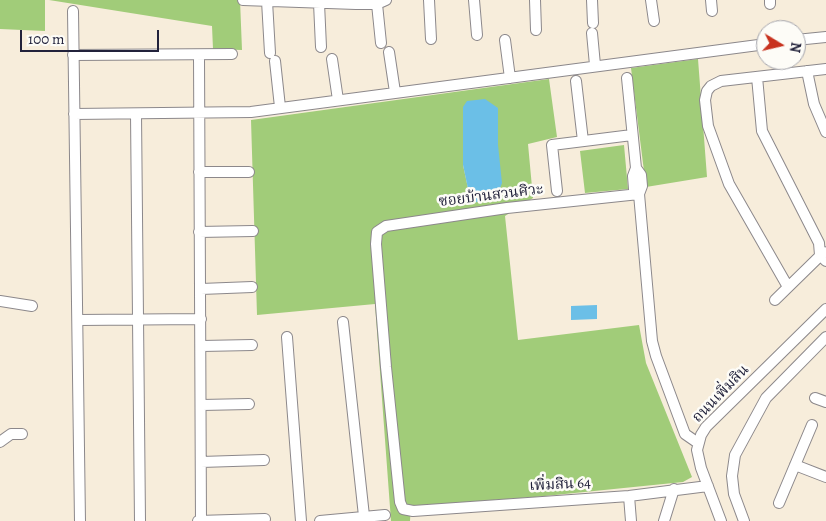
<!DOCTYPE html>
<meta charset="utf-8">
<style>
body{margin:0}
#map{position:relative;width:826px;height:521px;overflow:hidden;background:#f7eddb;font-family:Alegreya,serif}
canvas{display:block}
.north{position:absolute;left:756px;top:20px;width:50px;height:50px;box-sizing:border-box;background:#fdfcf7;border:1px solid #a5a5ac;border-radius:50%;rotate:99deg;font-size:14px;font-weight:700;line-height:20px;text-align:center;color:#22223b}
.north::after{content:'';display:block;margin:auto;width:18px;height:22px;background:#c8321e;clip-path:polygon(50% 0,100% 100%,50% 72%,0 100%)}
.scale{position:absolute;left:20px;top:30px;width:139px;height:22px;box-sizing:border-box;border:2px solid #22223b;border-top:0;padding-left:6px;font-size:15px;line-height:18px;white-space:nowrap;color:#22223b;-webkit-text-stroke:4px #fdfcf7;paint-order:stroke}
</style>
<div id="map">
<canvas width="826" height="521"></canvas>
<div class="north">N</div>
<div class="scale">100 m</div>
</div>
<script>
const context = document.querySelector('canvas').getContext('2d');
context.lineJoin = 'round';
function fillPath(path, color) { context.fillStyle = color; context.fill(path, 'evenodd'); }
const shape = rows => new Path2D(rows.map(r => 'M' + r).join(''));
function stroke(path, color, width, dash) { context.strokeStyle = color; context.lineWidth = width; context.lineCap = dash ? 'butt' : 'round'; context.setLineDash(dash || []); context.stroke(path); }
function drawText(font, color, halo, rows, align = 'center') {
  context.font = font + ' Alegreya,"Noto Serif Thai",serif'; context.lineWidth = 5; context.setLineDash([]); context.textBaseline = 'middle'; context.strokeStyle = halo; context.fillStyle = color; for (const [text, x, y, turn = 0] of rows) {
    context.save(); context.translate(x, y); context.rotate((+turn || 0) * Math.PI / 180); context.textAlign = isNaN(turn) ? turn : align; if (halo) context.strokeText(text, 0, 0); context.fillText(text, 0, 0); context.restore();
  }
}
fillPath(shape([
 [0,0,45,0,45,31,0,29],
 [49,0,240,0,242,50,213,49,212,26],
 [698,59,707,177,646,187,631,68],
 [549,79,557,137,528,144,533,198,505,216,518,340,639,325,646,363,692,477,683,482,535,497,411,506,410,521,391,521,375,304,257,315,251,120],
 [463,107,498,108,496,199,471,202,463,165],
 [624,145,628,189,585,193,580,151]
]), '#a1cc79');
fillPath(shape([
 [485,99,498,108,498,145,502,183,496,199,471,203,463,165,463,107,467,101],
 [597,305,597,319,571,320,571,306]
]), '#6bbfe7');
const minor = shape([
 [243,0,356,4,377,4,386,0],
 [429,0,431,39],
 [474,0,477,35],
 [535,0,536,30],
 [592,0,593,23],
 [651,0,654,21],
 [711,0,712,11],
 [770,0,770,4],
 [267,1,270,53],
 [319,3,321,47],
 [377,4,381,43],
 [73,11,80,521],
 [592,33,595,65],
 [505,40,510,78],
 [796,40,826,37],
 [389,52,395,92],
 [73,55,232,54],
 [199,55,201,521],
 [332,59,338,100],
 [275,61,280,107],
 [807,71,814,104,826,132],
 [757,77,762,131,819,243,820,255,826,261],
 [627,78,636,168,633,176,634,189,639,194],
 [576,81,583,141],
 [74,114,251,112,766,44],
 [136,114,140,521],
 [636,168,641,175,642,186,639,194],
 [199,172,249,172],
 [557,191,552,145,632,135],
 [199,232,253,231],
 [788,287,729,184,708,126,705,100,707,91,711,86,721,81,826,69],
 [201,289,252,287],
 [775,300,824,252],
 [0,301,32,306],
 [78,320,201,319],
 [343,322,364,516],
 [287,337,301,521],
 [202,346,252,345],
 [815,398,826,402],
 [202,405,249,404],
 [0,442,11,434,22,434],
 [698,443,685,434,656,356,652,341,639,194,507,208,386,226,377,232,376,244,386,367,400,502,403,509,413,511,629,496,708,486],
 [201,462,264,460],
 [795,465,826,477],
 [629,496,631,521],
 [779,503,812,425],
 [198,521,265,519],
 [320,521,385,515],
 [664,521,674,489],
 [721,521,701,468,697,450,701,435,706,427,826,309],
 [744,521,734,494,732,476,735,455,766,398,826,337]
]);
stroke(minor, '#8c888b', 12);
stroke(minor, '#fff', 10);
drawText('15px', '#22223b', '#fdfcf7', [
 ["ซอยบ้านสวนศิวะ",491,196,-7],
 ["ถนนเพิ่มสิน",721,394,-46],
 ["เพิ่มสิน 64",560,485,-3]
]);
</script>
